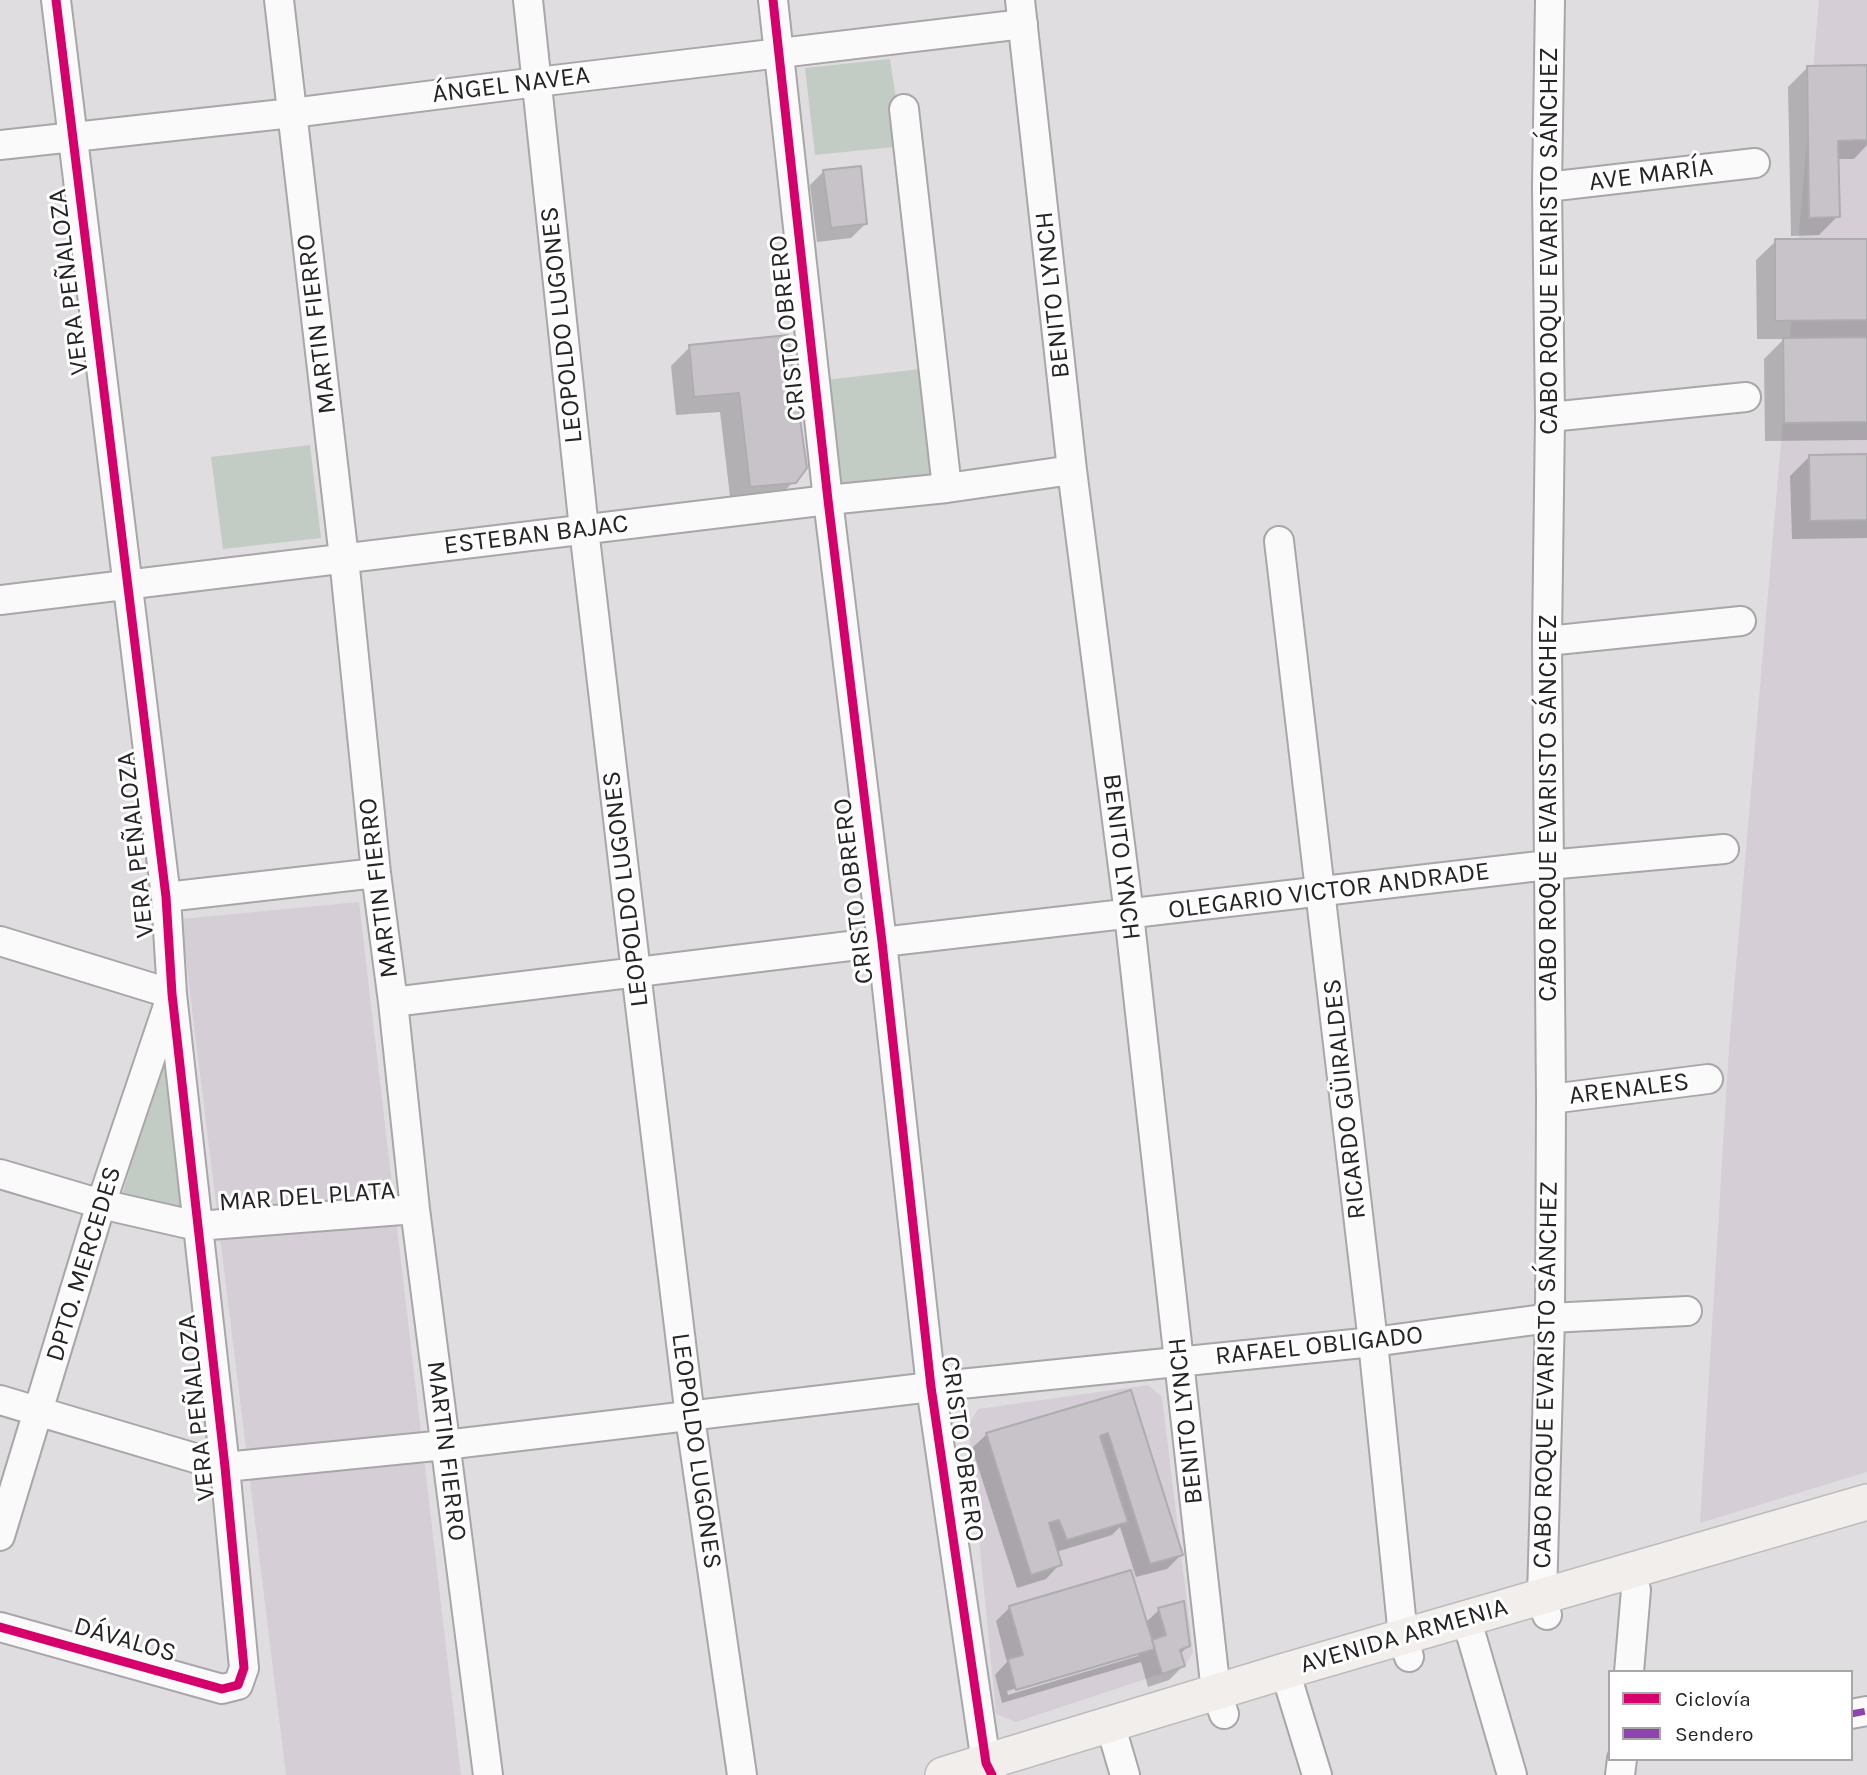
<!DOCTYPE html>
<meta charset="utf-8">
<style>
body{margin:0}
#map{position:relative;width:1867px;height:1775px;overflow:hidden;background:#e0dde1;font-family:Karla,sans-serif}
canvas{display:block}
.legend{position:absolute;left:1608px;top:1670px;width:245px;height:91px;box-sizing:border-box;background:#fff;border:2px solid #a8a7a8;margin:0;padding:9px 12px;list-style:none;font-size:21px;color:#262426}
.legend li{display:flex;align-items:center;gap:14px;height:35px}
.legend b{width:35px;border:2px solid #a8a7a8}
</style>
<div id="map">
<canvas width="1867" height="1775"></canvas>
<ul class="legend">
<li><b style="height:9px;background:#d6006c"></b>Ciclovía</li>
<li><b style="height:9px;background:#8e44ad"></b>Sendero</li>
</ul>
</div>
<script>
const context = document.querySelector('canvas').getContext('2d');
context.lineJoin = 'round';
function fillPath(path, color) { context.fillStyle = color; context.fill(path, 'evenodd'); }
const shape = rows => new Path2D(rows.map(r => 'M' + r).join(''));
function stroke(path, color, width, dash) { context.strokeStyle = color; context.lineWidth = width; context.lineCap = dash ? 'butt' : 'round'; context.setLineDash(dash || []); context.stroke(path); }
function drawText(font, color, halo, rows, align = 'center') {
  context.font = font + ' Karla,sans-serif'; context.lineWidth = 6; context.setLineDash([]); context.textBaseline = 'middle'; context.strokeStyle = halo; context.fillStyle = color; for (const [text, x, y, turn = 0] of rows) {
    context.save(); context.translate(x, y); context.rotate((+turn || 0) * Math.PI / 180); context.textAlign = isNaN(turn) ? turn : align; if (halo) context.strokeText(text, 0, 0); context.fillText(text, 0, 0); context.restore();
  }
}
fillPath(shape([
 [1819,0,1867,0,1867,1472,1700,1523,1729,1047],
 [359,902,461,1775,286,1775,181,919],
 [1148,1385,1162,1397,1193,1652,1185,1666,1016,1722,996,1714,968,1425,978,1409]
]), '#d5ced6');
fillPath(shape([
 [890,59,903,146,815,155,805,68],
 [930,368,942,477,836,489,825,380],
 [310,445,321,538,223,549,211,457],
 [172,1032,187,1214,120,1201]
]), '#c3cbc5');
fillPath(shape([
 [1867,67,1867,145,1854,159,1837,159,1838,216,1819,235,1791,236,1788,87,1807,68],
 [824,171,865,224,851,238,817,242,810,185],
 [1867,240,1867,440,1765,441,1764,359,1784,339,1757,339,1756,260,1776,241],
 [787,337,794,481,775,501,731,505,720,412,676,415,671,366,690,347],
 [1867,456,1867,538,1792,539,1790,476,1809,457],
 [1130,1392,1181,1555,1167,1569,1136,1577,1120,1527,1112,1535,1056,1552,1060,1564,1046,1579,1017,1588,972,1448,987,1434],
 [1010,1607,1145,1623,1159,1610,1188,1646,1179,1655,1183,1666,1169,1680,1148,1687,1141,1662,1002,1703,995,1675,1007,1662,996,1621],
 [1138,1652,1138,1656,1008,1695,1007,1691]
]), '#0003');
const building = shape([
 [1867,65,1867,140,1838,141,1840,217,1809,218,1807,66,1867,65],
 [861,166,867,224,831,228,823,170,861,166],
 [1775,239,1867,239,1867,320,1775,321,1775,239],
 [788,335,807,468,796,483,750,487,739,393,694,397,689,345,788,335],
 [1867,337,1867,422,1784,423,1783,338,1867,337],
 [1867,454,1867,520,1810,521,1809,455,1867,454],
 [1131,1390,1183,1555,1150,1564,1108,1433,1100,1436,1128,1522,1067,1540,1059,1520,1049,1523,1062,1565,1031,1575,986,1433,1131,1390],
 [1131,1570,1155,1649,1016,1690,1008,1659,1023,1655,1009,1606,1131,1570],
 [1184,1601,1190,1646,1180,1650,1185,1666,1162,1674,1152,1640,1166,1635,1158,1608,1184,1601]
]);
fillPath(building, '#c8c2c9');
stroke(building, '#adacae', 2);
const minor = shape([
 [279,0,344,558,376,873,393,1002,415,1209,488,1775],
 [528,0,584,529,636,972,690,1417,742,1775],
 [773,0,828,500,882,942,931,1387,986,1763,992,1775],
 [1020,0,1072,470,1129,914,1216,1692,1224,1714],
 [904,109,947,488],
 [0,145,292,113,537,82,1023,24],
 [1547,187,1755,163],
 [1550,417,1746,397],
 [1279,541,1373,1342,1403,1636,1409,1657],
 [0,600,828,500,947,488,1072,470],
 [1547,641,1741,621],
 [166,897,376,873],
 [0,941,172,994,101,1204,0,1536],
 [393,1002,882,942,1548,865,1724,849],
 [1551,1099,1708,1079],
 [0,1174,101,1204,197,1226,415,1209],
 [0,1400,225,1467,445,1445,931,1387,1373,1342,1550,1318,1687,1311],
 [1547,1615,1542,1596,1550,1318,1551,1099,1547,641,1550,417,1547,187,1550,0],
 [1464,1619,1472,1638,1512,1775],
 [0,1627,222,1689,238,1685,244,1668,225,1467,172,994,166,897,56,0],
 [1285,1671,1317,1775],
 [1629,1672,1636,1590,1630,1569],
 [1851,1714,1867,1711],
 [1110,1724,1125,1775],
 [1620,1775,1622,1759]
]);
const major = shape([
 [943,1775,1285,1671,1867,1502]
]);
stroke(minor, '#a8a6a8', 32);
stroke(major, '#bcbbbd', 38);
stroke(minor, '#fafafa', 28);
stroke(major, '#f2eeeb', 35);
stroke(shape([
 [1851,1714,1867,1711]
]), '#8e44ad', 7, [14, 7]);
stroke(shape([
 [773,0,828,500,882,942,931,1387,986,1763,992,1775],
 [0,1627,222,1689,238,1685,244,1668,225,1467,172,994,166,897,56,0]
]), '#d6006c', 9);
drawText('26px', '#262426', '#fff', [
 ["ÁNGEL NAVEA",511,85,-7],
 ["AVE MARÍA",1651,175,-7],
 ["CABO ROQUE EVARISTO SÁNCHEZ",1550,241,-90],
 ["VERA PEÑALOZA",69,282,-97],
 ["BENITO LYNCH",1053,295,-96],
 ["MARTIN FIERRO",317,324,-97],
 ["LEOPOLDO LUGONES",562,325,-96],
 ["CRISTO OBRERO",788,328,-96],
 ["ESTEBAN BAJAC",536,535,-7],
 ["CABO ROQUE EVARISTO SÁNCHEZ",1549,808,-90],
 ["VERA PEÑALOZA",136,845,-96],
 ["BENITO LYNCH",1121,857,83],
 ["MARTIN FIERRO",379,888,-97],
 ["LEOPOLDO LUGONES",626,889,-97],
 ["CRISTO OBRERO",854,891,-97],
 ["OLEGARIO VICTOR ANDRADE",1329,891,-7],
 ["ARENALES",1629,1089,-7],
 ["RICARDO GÜIRALDES",1345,1099,-96],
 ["MAR DEL PLATA",307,1197,-4],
 ["DPTO. MERCEDES",84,1264,-73],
 ["RAFAEL OBLIGADO",1319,1346,-6],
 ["CABO ROQUE EVARISTO SÁNCHEZ",1546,1375,-89],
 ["VERA PEÑALOZA",197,1408,-96],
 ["BENITO LYNCH",1186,1421,-96],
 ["CRISTO OBRERO",962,1449,82],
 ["MARTIN FIERRO",446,1451,83],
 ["LEOPOLDO LUGONES",696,1451,82],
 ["AVENIDA ARMENIA",1404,1636,-16],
 ["DÁVALOS",125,1640,16]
]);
</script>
